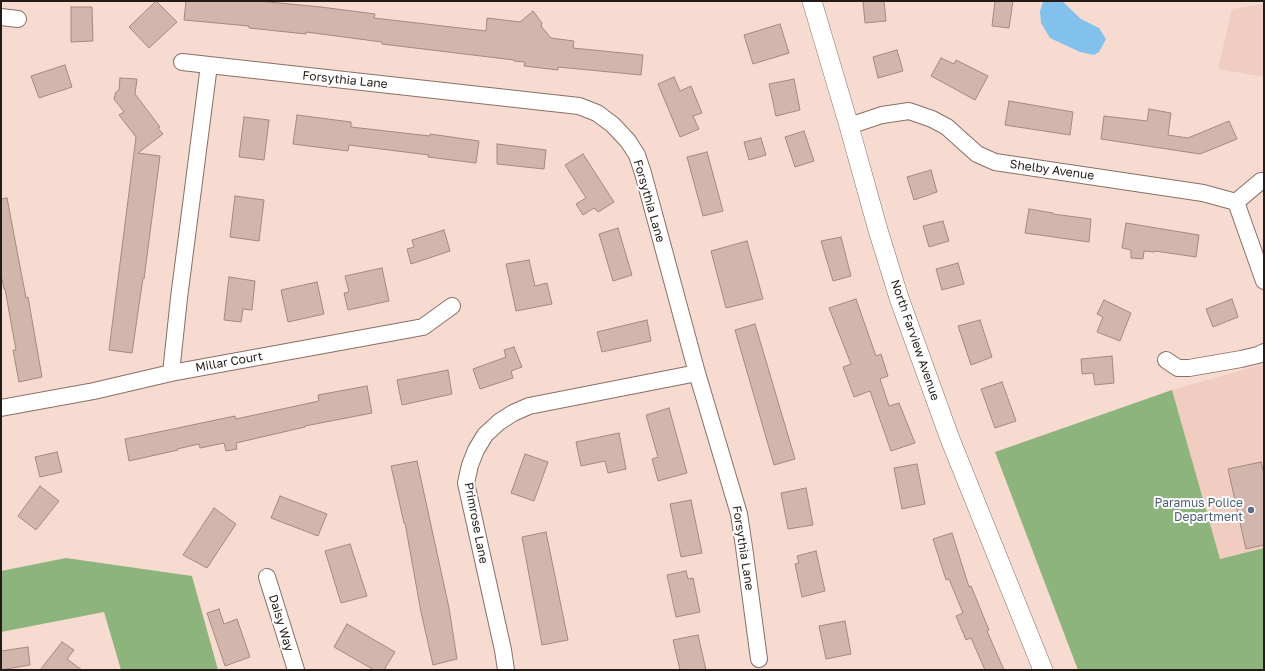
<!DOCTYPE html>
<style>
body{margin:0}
#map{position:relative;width:1265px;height:671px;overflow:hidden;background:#f8dbd0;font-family:"Golos Text",sans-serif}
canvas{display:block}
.frame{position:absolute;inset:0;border:2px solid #241a16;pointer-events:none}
</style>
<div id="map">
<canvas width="1265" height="671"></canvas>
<div class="frame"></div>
</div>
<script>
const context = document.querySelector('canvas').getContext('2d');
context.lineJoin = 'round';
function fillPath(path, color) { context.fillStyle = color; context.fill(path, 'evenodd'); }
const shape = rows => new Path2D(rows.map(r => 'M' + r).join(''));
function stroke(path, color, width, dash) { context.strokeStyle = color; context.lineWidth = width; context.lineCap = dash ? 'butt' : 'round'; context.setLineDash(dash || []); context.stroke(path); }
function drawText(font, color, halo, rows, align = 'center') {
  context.font = font + ' "Golos Text",sans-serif'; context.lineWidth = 4; context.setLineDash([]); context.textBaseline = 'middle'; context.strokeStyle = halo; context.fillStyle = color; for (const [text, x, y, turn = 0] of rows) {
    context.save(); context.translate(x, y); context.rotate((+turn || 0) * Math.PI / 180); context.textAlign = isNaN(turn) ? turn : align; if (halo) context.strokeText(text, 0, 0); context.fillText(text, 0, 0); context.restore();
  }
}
fillPath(shape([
 [1264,4,1264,77,1218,69,1232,9],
 [1264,364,1264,548,1220,559,1172,390]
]), '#f1ccc0');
fillPath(shape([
 [1172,390,1220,559,1264,548,1264,670,1078,670,995,452],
 [66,558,192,576,218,670,121,670,104,612,1,632,1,571]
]), '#8db47c');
fillPath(shape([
 [1045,1,1062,1,1081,19,1099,28,1106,39,1099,52,1094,55,1080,52,1050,38,1041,23,1040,11,1043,2]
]), '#82c1ec');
const building = shape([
 [156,1,177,22,149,48,129,27,156,1],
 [186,1,258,1,321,7,375,14,374,18,486,31,487,18,520,22,533,11,542,23,541,26,551,38,574,41,573,48,643,55,641,75,558,67,558,70,524,66,525,62,514,61,514,60,382,44,382,42,306,32,306,34,249,28,249,26,184,20,186,1],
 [863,1,884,1,886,21,865,23,863,1],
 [995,1,1013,1,1009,28,992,26,995,1],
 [71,7,92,7,93,41,71,42,71,7],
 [780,24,789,53,753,64,744,35,780,24],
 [897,50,903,71,878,78,873,57,897,50],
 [941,58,954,64,956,60,988,76,975,100,931,76,941,58],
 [65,65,72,87,39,98,31,76,65,65],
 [674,77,680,91,691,86,702,113,693,116,699,129,680,137,658,84,674,77],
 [120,78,137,79,135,94,160,127,158,128,163,134,138,153,160,156,144,279,143,278,132,353,109,350,136,137,119,115,124,112,114,99,116,92,119,90,120,78],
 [794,79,800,110,776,116,769,84,794,79],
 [1009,101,1073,112,1070,135,1005,125,1009,101],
 [1149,109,1171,113,1168,135,1188,138,1229,121,1237,139,1200,154,1101,139,1104,116,1147,121,1149,109],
 [297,115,351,122,351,127,430,136,430,134,479,141,476,163,428,157,429,155,349,145,348,151,293,144,297,115],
 [244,117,269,120,264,160,239,157,244,117],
 [804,131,814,161,795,167,785,137,804,131],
 [761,138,766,155,749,160,744,142,761,138],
 [497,144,546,150,544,169,497,164,497,144],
 [707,152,723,211,703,216,687,157,707,152],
 [583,154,614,202,598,212,594,208,583,215,576,204,586,198,565,165,583,154],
 [931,170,937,192,914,200,907,177,931,170],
 [235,196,264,200,259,241,230,237,235,196],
 [7,198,26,298,28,297,42,377,19,382,13,350,16,350,5,289,4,289,1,275,1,199,7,198],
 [1029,209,1053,213,1053,214,1091,219,1089,242,1025,233,1029,209],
 [943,221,949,241,929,247,923,226,943,221],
 [1126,223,1199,235,1196,257,1155,251,1155,252,1144,251,1143,259,1131,258,1131,250,1122,248,1126,223],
 [618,228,632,275,613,281,599,234,618,228],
 [444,230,450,251,411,264,407,249,414,247,412,240,444,230],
 [841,237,851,276,833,281,821,241,841,237],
 [747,241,763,299,726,308,711,251,747,241],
 [529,260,535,286,547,283,552,304,516,311,506,264,529,260],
 [958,263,964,284,942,290,936,269,958,263],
 [382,268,389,301,348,310,344,293,349,292,345,276,382,268],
 [229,277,255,281,252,310,243,309,241,322,224,320,229,277],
 [317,282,324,314,288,322,281,290,317,282],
 [856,299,876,356,881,354,888,376,880,379,889,406,899,403,915,443,891,451,870,391,854,397,843,367,851,364,829,308,856,299],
 [1232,299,1238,317,1213,327,1206,309,1232,299],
 [1104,300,1131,313,1120,341,1097,332,1103,317,1097,314,1104,300],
 [647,320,651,341,602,352,597,332,647,320],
 [980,320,992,357,971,365,958,326,980,320],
 [755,324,795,459,774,465,735,330,755,324],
 [514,347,522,367,511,371,513,378,480,389,473,369,506,357,504,350,514,347],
 [1112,356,1114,383,1095,385,1093,373,1082,374,1081,359,1112,356],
 [448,370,452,394,402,405,397,380,448,370],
 [1002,382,1016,421,995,428,981,389,1002,382],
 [367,386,372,413,305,426,305,427,236,443,237,449,226,451,224,443,200,448,199,444,177,449,178,450,129,461,125,439,235,416,236,419,319,401,318,395,367,386],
 [669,408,687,473,658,481,652,459,658,457,646,415,669,408],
 [619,433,626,469,608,473,605,461,581,466,576,442,619,433],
 [57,452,62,472,40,477,35,457,57,452],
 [525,454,548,462,534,501,511,493,525,454],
 [417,461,449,608,457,659,433,665,421,612,405,523,404,523,391,466,417,461],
 [1261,462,1264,474,1264,545,1246,549,1228,469,1261,462],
 [917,464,925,504,902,509,894,468,917,464],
 [40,486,59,501,36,530,18,516,40,486],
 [806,488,813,525,788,529,781,493,806,488],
 [280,496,327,514,318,536,271,518,280,496],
 [691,500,702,553,681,557,670,504,691,500],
 [214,508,236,524,207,568,183,555,214,508],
 [546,532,568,640,542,645,522,537,546,532],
 [952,533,969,587,971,586,989,630,987,631,1004,670,985,670,971,638,966,640,956,616,963,613,949,579,946,580,933,539,952,533],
 [350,544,367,596,341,603,325,551,350,544],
 [816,551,825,591,802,597,795,564,799,563,797,556,816,551],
 [686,571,688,579,693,578,700,612,676,617,667,575,686,571],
 [219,609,224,624,237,619,250,657,225,666,207,613,219,609],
 [845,621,851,654,826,659,819,626,845,621],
 [347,624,395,652,384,670,374,670,334,647,347,624],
 [698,635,706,670,680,670,673,640,698,635],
 [62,642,74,650,67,659,82,670,40,670,62,642],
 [28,647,30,665,1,670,1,651,28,647]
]);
fillPath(building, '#d2b6ab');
stroke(building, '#a3897f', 1);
const minor = shape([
 [1,17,18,19],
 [182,62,579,106,597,113,613,125,628,141,637,155,643,173,697,373,739,514,744,547,759,659],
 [849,126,882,115,909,111,932,119,947,127,977,154,995,162,1203,193,1236,202,1261,181],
 [1236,202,1264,281],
 [1166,360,1178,368,1189,368,1241,359,1258,355,1264,352],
 [171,373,179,298,209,65],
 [1,408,94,391,171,373,423,327,452,306],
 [267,577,296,670],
 [506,670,503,650,466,483,470,465,476,450,485,435,499,422,513,413,529,406,697,373]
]);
const tertiary = shape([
 [812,1,849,126,878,230,899,298,950,439,1043,670]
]);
stroke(minor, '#896f66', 18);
stroke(tertiary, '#896f66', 20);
stroke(minor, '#fff', 16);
stroke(tertiary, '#fff', 19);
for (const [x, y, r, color] of [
 [1251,510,4,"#5c6f8a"]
]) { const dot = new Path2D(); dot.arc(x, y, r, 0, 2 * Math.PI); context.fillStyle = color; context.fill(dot); stroke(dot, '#fff', 1.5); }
drawText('12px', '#241a16', '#fff', [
 ["Forsythia Lane",345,80,6],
 ["Shelby Avenue",1052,170,8],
 ["Forsythia Lane",649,201,74],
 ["North Farview Avenue",915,340,71],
 ["Millar Court",229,362,-10],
 ["Primrose Lane",476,523,79],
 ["Forsythia Lane",743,548,81],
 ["Daisy Way",281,623,73]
]);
drawText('12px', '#4e5e75', '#fff', [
 ["Paramus Police",1243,503],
 ["Department",1243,517]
], 'right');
</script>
